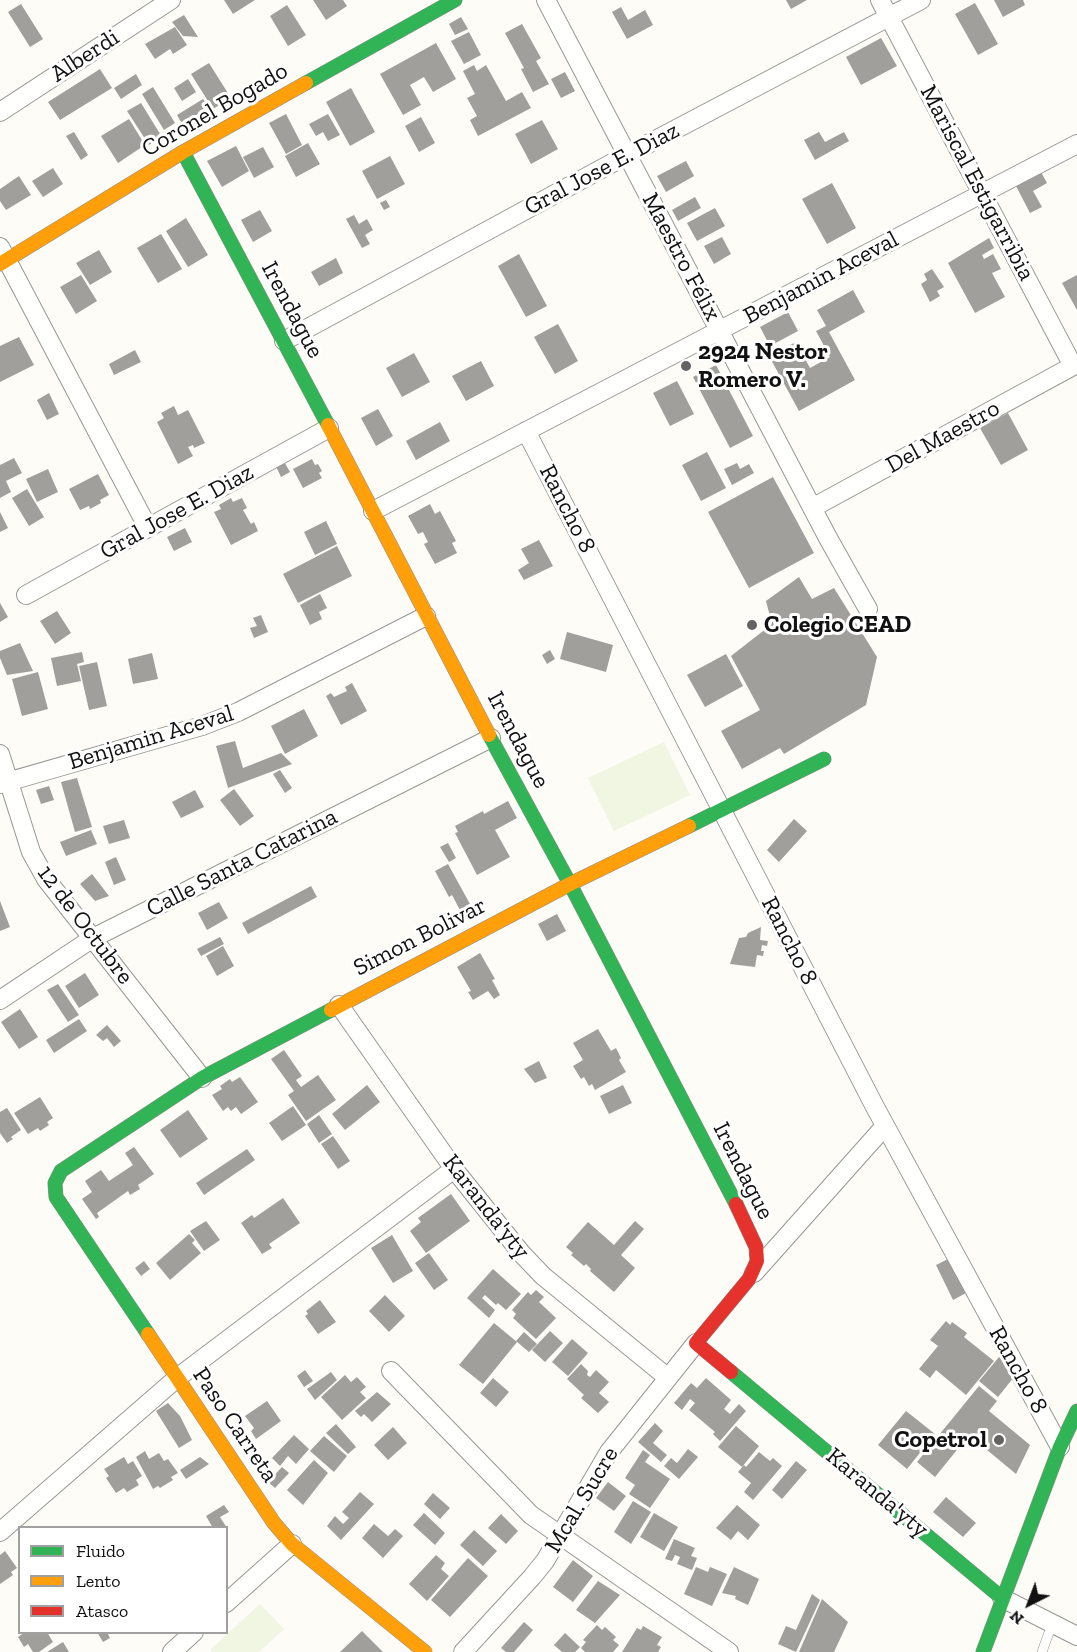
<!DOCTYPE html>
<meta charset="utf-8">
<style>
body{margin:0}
#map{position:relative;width:1077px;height:1652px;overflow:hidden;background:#fdfcf7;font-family:"Zilla Slab",serif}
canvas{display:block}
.legend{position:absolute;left:18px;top:1526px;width:210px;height:108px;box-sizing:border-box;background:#fff;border:2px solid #a0a0a0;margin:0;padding:8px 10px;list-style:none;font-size:18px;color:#111}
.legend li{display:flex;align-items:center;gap:12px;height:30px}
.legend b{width:30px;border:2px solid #a0a0a0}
.north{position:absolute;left:999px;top:1574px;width:60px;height:60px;-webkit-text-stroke:4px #fff;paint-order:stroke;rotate:222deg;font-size:16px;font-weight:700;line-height:24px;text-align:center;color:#111}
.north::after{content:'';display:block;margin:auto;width:21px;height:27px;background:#111;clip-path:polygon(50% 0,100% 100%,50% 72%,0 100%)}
</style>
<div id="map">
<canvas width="1077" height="1652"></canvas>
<ul class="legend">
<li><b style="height:8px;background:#30b455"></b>Fluido</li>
<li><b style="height:8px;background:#ff9f0a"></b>Lento</li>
<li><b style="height:8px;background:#e5322d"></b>Atasco</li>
</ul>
<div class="north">N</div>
</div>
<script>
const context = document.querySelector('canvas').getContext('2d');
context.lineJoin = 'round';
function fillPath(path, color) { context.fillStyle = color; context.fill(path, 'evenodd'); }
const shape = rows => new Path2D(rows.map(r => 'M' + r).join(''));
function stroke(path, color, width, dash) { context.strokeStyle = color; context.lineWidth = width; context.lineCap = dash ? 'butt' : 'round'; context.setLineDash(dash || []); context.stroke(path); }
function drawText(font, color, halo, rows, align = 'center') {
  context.font = font + ' "Zilla Slab",serif'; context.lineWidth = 6; context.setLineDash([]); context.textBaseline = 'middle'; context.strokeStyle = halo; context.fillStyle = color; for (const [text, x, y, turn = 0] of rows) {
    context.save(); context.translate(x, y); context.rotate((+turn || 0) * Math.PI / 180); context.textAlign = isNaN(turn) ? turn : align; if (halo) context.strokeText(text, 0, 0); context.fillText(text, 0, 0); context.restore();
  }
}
fillPath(shape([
 [664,742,690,795,614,831,588,778],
 [260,1604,284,1629,259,1652,212,1652,210,1650]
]), '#f0f6e1');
fillPath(shape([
 [224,0,255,0,233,14],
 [313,0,343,0,347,6,326,20],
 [786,0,807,0,791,9],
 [994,0,1023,0,1025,5,1003,17],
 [975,3,998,44,978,55,955,14],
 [21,4,43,39,30,47,8,12],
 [287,5,306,35,288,46,270,16],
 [621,7,628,20,645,10,653,25,627,39,612,12],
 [184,15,198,37,183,36,172,22],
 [461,17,468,29,455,35,449,24],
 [522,24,541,58,536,61,549,84,533,92,521,69,524,68,505,33],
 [175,27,187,45,173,54,170,49,155,59,145,44],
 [469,32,481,55,464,64,451,41],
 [881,38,897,66,861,85,846,57],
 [436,43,456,79,433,92,424,77,410,85,421,105,403,115,380,74],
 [209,63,231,98,213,109,191,74],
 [474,65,477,71,486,65,506,101,522,92,531,108,478,136,470,120,477,116,467,98,475,94,463,71],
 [100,69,112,88,60,120,48,102],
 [565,72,575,91,561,98,551,79],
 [136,74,142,85,121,99,114,88],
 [188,79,196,92,182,101,174,88],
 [153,87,175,123,164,130,142,94],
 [351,88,375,132,350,146,326,102],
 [203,99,209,107,182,124,177,115],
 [141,103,162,137,149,145,127,111],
 [286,114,302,145,286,154,269,123],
 [328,114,340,135,328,141,323,132,316,136,309,124],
 [421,117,435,143,419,152,405,126],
 [129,119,145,145,118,163,101,136],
 [542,120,558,149,531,164,515,134],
 [74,132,88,155,81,160,66,136],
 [819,132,825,142,844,132,849,141,815,160,804,140],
 [308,143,320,164,296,177,285,156],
 [236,146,249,171,222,187,207,161],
 [263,147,274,167,254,178,243,157],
 [390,156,405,184,377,199,362,171],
 [686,161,694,176,666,192,657,176],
 [53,168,63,184,43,197,32,181],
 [1041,172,1047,183,1033,191,1042,207,1030,213,1016,186],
 [19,176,31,195,6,210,0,201,0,189],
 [832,183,856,228,827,244,802,199],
 [695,197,701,208,678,221,672,210],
 [386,200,390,207,384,210,380,203],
 [715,208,725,226,697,241,687,223],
 [260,210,272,231,253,242,241,220],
 [354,215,359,224,367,219,373,230,365,235,370,244,362,248,346,219],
 [186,218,208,255,188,267,166,231],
 [161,234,182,269,158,283,137,248],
 [722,237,731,254,714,264,704,246],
 [989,238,994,248,982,255,984,259,993,254,1001,269,992,273,1005,297,975,313,948,263],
 [99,250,112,272,90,285,76,263],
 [519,254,547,306,526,317,498,266],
 [336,258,343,273,319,286,311,272],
 [932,269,944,287,937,291,940,296,930,302,921,284,927,280,924,274],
 [81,275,97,301,76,314,60,287],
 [1077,275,1077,310,1062,283],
 [853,290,865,312,829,332,855,380,799,411,769,356,796,342,810,368,830,357,816,331,826,326,817,310],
 [788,312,798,331,770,346,760,327],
 [558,324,578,361,555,374,534,337],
 [19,337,34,365,0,382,0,346],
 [135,350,141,362,114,375,109,364],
 [414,353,430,382,402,397,386,368],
 [481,361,494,386,466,401,452,376],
 [716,365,753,436,730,448,693,377],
 [677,381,694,414,670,426,653,393],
 [49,393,59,414,47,420,37,400],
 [174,406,178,415,188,410,205,443,194,448,193,445,188,447,193,456,178,464,157,422,164,418,161,413],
 [378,409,393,436,376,446,361,418],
 [1008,413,1028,450,1001,465,980,428],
 [440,422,450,441,416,460,406,441],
 [707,452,726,488,701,501,682,465],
 [14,458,22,473,6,481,11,492,0,498,0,465],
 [282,458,290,472,281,477,274,462],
 [312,459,315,465,318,464,322,471,319,473,322,478,303,488,293,469],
 [737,463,740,469,749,464,754,473,732,485,724,469],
 [48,469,58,492,37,502,26,479],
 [98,474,109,495,100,500,101,503,90,509,89,506,80,510,69,489],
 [773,477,814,553,749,588,708,512],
 [27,489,44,517,29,526,12,498],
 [231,498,233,502,242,498,247,508,243,510,251,524,254,522,258,531,231,545,214,512,221,509,219,505],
 [430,504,435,514,440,511,456,541,452,543,457,553,435,564,424,544,428,542,423,532,418,534,408,516],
 [0,512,8,528,0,532],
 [326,521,337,544,315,555,304,532],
 [185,528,192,542,174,551,167,537],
 [539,540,553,566,524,580,518,570,529,563,521,549],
 [337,546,352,576,298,603,283,574],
 [799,577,812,599,834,588,877,657,866,705,784,754,780,748,742,769,721,731,760,710,731,656,772,624,766,601],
 [320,594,327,608,319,612,322,619,310,625,300,605],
 [0,603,8,617,0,622],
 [57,611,71,633,55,644,40,621],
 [261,615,268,632,254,638,250,628,257,626,253,618],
 [567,632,613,645,606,672,560,659],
 [20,643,33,671,7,675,0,658,0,651],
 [550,650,555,659,547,664,542,655],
 [82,652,84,662,77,664,81,681,57,686,51,658],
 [152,653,158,679,133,684,128,659],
 [726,654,743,686,705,707,687,675],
 [97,662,107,706,89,710,79,666],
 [38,672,48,709,22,716,12,679],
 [352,683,367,711,341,725,326,696,331,693,334,697,347,691,345,687],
 [304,709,318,736,285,754,271,726],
 [235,741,243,768,281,753,292,764,228,788,216,746],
 [280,770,292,788,285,793,273,774],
 [77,778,92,827,75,832,61,782],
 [49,786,54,800,41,804,36,790],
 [234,789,254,816,240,826,220,800],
 [195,790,204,807,181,818,172,802],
 [508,801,517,818,495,830,510,857,477,875,455,833,458,832,455,826,483,811,484,814],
 [794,819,807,831,779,862,767,850],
 [124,820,130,838,109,844,103,826],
 [91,830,97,844,66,856,60,842],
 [448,843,456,858,449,862,440,847],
 [116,857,126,880,114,885,105,862],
 [448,864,470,904,460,910,452,895,449,897,435,871],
 [92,874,109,896,95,901,80,884],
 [311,886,317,897,248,934,242,923],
 [0,901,10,927,0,931],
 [219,902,228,918,207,930,198,913],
 [557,914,566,931,547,941,538,924],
 [761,927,760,940,768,941,767,946,762,945,761,951,764,951,763,956,757,955,755,967,730,964,739,938,746,937,748,933],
 [220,937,224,944,201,956,197,949],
 [223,946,234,966,217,976,206,956],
 [480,953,495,979,492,980,500,995,494,999,488,991,473,1000,468,992,471,991,457,967],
 [85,973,99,995,79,1008,65,986],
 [58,984,79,1015,68,1022,47,990],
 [20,1009,38,1037,19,1049,1,1022],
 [79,1019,87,1031,54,1053,46,1040],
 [107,1025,121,1041,114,1047,107,1038,103,1041,96,1035],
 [598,1029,611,1051,616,1048,621,1058,619,1060,626,1072,595,1090,592,1084,589,1086,584,1077,581,1079,573,1066,583,1060,573,1043],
 [284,1050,302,1076,296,1080,301,1087,318,1075,336,1100,306,1121,288,1095,294,1091,271,1059],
 [539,1061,547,1078,535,1083,524,1069],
 [240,1077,258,1102,241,1114,236,1107,231,1111,228,1107,223,1111,212,1095,222,1089,220,1086,230,1079,232,1082],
 [367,1085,380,1102,345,1130,332,1114],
 [623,1085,632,1103,609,1114,600,1096],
 [40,1097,53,1118,47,1122,49,1125,40,1131,38,1128,28,1134,14,1113],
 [293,1106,306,1125,282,1141,269,1123],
 [7,1108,21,1130,11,1137,13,1139,7,1143,0,1133,0,1112],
 [188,1110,208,1139,180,1158,160,1130],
 [319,1115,332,1134,319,1143,307,1124],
 [333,1136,350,1161,338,1169,321,1144],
 [134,1147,154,1174,138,1185,140,1189,130,1195,128,1191,97,1213,99,1217,96,1219,82,1199,92,1192,85,1181,101,1170,109,1181,133,1165,125,1153],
 [247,1149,255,1160,204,1195,196,1183],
 [451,1194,470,1221,426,1253,410,1231,421,1222,418,1218],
 [283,1198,300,1223,269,1244,272,1248,262,1254,241,1223,252,1215,254,1218],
 [206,1221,220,1240,204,1251,190,1231],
 [635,1221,644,1229,621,1255,635,1268,614,1292,590,1271,591,1269,586,1264,584,1266,571,1255,573,1253,566,1247,588,1222,614,1245],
 [189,1234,195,1240,192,1243,201,1253,170,1280,156,1263],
 [392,1235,413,1271,393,1283,371,1248],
 [429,1253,448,1280,434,1290,415,1263],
 [948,1259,966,1293,953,1300,936,1265],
 [144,1261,150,1269,141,1276,135,1268],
 [493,1269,521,1294,506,1310,498,1303,496,1305,485,1295,482,1298,495,1310,489,1318,467,1298],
 [536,1290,544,1297,539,1302,556,1318,536,1339,513,1318,516,1314,512,1310,528,1292,531,1295],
 [385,1295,405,1316,389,1332,369,1311],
 [320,1300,336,1322,318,1334,305,1316,308,1314,306,1311],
 [946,1321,950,1325,952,1322,967,1333,964,1337,994,1361,966,1395,936,1370,930,1378,919,1369,938,1346,930,1340],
 [494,1323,517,1342,483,1384,459,1365],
 [550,1331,563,1343,545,1362,532,1350],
 [524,1332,537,1344,529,1352,516,1341],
 [572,1339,588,1353,568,1376,552,1362],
 [999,1357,1018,1372,998,1397,979,1381],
 [581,1364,588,1371,587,1375,590,1377,596,1370,609,1382,599,1393,609,1402,598,1413,581,1398,584,1395,567,1379],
 [305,1370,313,1381,304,1387,297,1376],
 [331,1372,337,1380,315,1400,307,1389],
 [345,1375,351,1382,357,1377,366,1387,360,1392,366,1398,342,1420,321,1397],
 [493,1378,509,1392,496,1407,480,1393],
 [706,1378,731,1400,724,1409,730,1414,739,1404,746,1411,720,1441,713,1434,715,1432,689,1410,695,1403,690,1399,682,1410,674,1403,691,1383,697,1388],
 [979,1386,997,1401,989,1411,1030,1445,1016,1474,969,1435,935,1477,917,1462],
 [377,1392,391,1404,372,1422,364,1414,361,1417,355,1411],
 [267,1401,281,1421,256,1439,251,1431,254,1428,245,1416],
 [168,1403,180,1416,192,1440,179,1448,156,1411],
 [906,1411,935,1434,907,1469,878,1445],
 [655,1423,663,1431,653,1443,667,1455,661,1462,638,1442],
 [336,1424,356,1447,348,1454,326,1433],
 [736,1426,759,1446,742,1467,718,1447],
 [393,1427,407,1443,388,1460,374,1445],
 [294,1435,309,1449,296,1464,288,1456,280,1466,272,1458],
 [324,1436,347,1456,334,1472,310,1451],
 [688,1449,698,1457,679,1479,664,1466,671,1458,677,1463],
 [643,1450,650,1455,645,1462,670,1479,650,1508,629,1494,635,1485,625,1478],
 [145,1451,149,1459,159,1453,164,1461,168,1459,178,1473,171,1477,173,1480,160,1488,158,1486,153,1489,136,1457],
 [759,1452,770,1461,773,1458,782,1466,753,1500,744,1492,751,1483,738,1472,744,1465,746,1467],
 [124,1457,128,1464,133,1461,142,1476,136,1480,139,1485,127,1492,124,1488,116,1493,106,1478,109,1476,104,1469],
 [200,1457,209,1464,186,1479,180,1470],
 [314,1460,328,1473,303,1505,287,1490],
 [796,1461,807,1470,782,1499,772,1490],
 [282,1467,289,1473,275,1488,268,1482],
 [608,1482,626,1496,614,1511,596,1498],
 [360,1492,374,1504,341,1540,327,1526,335,1516,343,1524,349,1518,342,1512],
 [433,1493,450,1508,440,1519,424,1504],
 [946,1497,976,1523,963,1537,933,1512],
 [633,1501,651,1512,631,1544,614,1532],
 [224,1505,229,1512,220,1517,227,1528,213,1528,206,1516],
 [737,1505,760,1525,748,1540,738,1531,731,1540,716,1528],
 [424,1513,445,1533,435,1545,413,1525],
 [654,1513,678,1527,664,1551,640,1537],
 [501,1514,518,1531,506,1544,488,1528],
 [374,1524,388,1536,395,1529,403,1536,383,1558,362,1538],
 [474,1530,497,1551,483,1566,460,1545],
 [674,1539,695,1548,691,1556,697,1558,692,1570,677,1564,680,1557,675,1555,672,1561,665,1559],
 [5,1551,17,1568,11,1572,13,1575,0,1584,0,1555],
 [436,1555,445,1563,441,1569,449,1576,427,1601,409,1584],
 [468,1558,488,1576,450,1617,431,1600],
 [573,1560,593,1576,573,1602,553,1587],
 [696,1567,708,1572,710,1567,727,1574,712,1606,684,1594],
 [734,1567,759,1579,748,1605,735,1599,736,1596,722,1593],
 [598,1581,620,1595,595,1623,576,1610],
 [812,1594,820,1600,796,1652,778,1644,786,1626,796,1630],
 [822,1599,848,1622,834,1652,799,1652],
 [524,1622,533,1630,514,1652,506,1652,501,1648],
 [597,1625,602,1630,605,1627,616,1637,613,1640,619,1645,613,1652,585,1652,581,1648,586,1642,583,1640],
 [643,1626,662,1637,657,1645,661,1647,658,1652,622,1652,637,1628,641,1630],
 [362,1631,383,1652,340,1652],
 [25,1632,47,1632,53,1642,39,1652,33,1652,28,1644,24,1647,18,1637],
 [97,1632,107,1632,110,1638,103,1642],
 [565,1633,580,1647,575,1652,562,1652,554,1645],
 [63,1642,69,1652,47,1652]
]), '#a19f9c');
const lane = shape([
 [1042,1652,1052,1624]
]);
const street = shape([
 [546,0,828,538,868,609],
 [0,112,171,0],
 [0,247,148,528],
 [284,341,627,155,921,0],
 [526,431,875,1107,1060,1447],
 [812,508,1073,366,880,0],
 [373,511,1077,144],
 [26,595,329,428],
 [0,754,31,852,46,879,202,1078],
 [0,784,202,726,238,712,426,616],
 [0,1000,93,938,491,738],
 [339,1005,454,1169,522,1254,543,1276,667,1377],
 [754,1273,885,1126],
 [391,1371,531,1515,729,1652],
 [0,1532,177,1378,454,1169],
 [1002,1598,1077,1636],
 [226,1603,292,1544],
 [172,1652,194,1632],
 [463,1652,532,1577,545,1561,609,1452,696,1343]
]);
const fast = shape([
 [306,83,455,0],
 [183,152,328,425],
 [489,735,570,884,736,1204],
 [689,826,824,759],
 [148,1334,56,1197,55,1183,61,1171,202,1078,331,1010],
 [731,1372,1002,1598],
 [983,1652,1060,1447,1077,1411]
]);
const slow = shape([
 [0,264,183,152,306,83],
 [328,425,489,735],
 [331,1010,570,884,689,826],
 [148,1334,274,1523,292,1544,425,1652]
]);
const jam = shape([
 [731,1372,696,1343,749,1279,757,1261,756,1247,736,1204]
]);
stroke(lane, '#979795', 10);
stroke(street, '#979795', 20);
stroke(fast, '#8e8d8b', 15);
stroke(slow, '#8e8d8b', 15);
stroke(jam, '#8e8d8b', 15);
stroke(lane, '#fffffe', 9);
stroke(street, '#fffffe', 18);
stroke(fast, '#30b455', 14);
stroke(slow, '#ff9f0a', 14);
stroke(jam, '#e5322d', 14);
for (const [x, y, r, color] of [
 [686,366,6,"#646362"],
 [752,625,6,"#646362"],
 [999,1440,6,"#646362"]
]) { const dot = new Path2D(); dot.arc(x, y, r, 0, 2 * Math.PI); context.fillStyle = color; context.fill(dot); stroke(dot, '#fff', 2); }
drawText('24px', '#111', '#fff', [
 ["Alberdi",85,56,-33],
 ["Coronel Bogado",215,110,-30],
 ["Gral Jose E. Diaz",602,169,-28],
 ["Mariscal Estigarribia",977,183,62],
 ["Maestro Félix",681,257,62],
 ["Benjamin Aceval",821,278,-28],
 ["Irendague",292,310,62],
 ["Del Maestro",943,437,-29],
 ["Rancho 8",567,509,63],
 ["Gral Jose E. Diaz",177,512,-29],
 ["Benjamin Aceval",151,738,-17],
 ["Irendague",518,740,62],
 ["Calle Santa Catarina",242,863,-27],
 ["12 de Octubre",85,925,53],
 ["Simon Bolivar",420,937,-27],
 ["Rancho 8",789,941,63],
 ["Irendague",743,1171,63],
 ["Karanda'yty",486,1207,52],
 ["Rancho 8",1018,1370,61],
 ["Paso Carreta",235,1425,56],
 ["Karanda'yty",877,1493,40],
 ["Mcal. Sucre",582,1500,-59]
]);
drawText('bold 24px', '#111', '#fff', [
 ["2924 Nestor",698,352],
 ["Romero V.",698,380],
 ["Colegio CEAD",764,625],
 ["Copetrol",987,1440,"right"]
], 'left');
</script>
